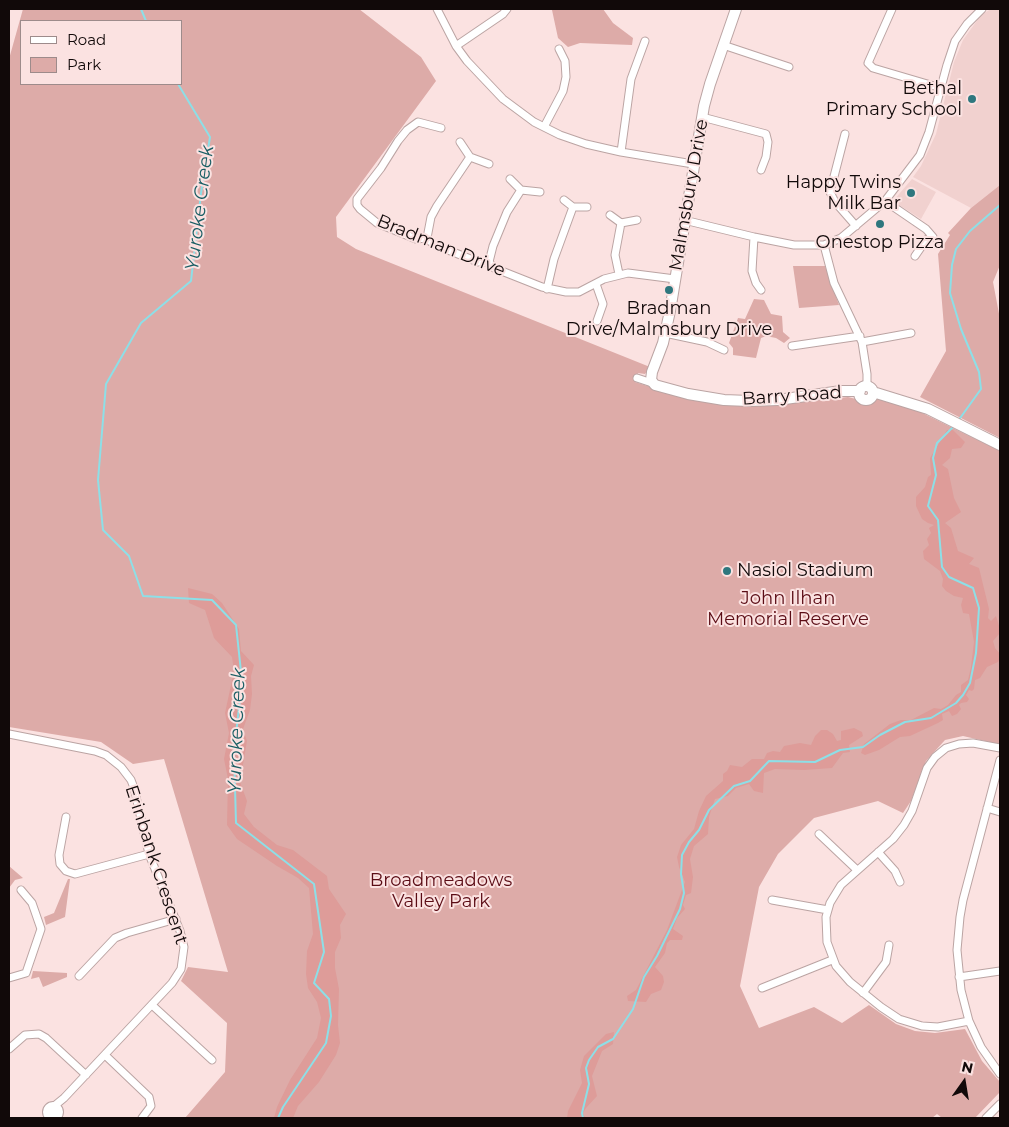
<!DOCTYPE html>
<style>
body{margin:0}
#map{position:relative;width:1009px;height:1127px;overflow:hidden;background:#fbe2e1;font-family:Montserrat,sans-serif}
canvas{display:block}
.frame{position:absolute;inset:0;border:10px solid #110909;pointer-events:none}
.legend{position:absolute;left:20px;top:20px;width:162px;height:65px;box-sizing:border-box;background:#fbe2e1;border:1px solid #9d8b8b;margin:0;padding:6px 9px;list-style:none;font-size:15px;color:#110909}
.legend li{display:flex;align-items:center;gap:10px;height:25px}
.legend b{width:25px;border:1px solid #9d8b8b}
.north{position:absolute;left:939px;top:1057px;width:50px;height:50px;-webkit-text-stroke:4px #fbe2e1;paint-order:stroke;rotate:13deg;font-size:14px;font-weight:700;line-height:20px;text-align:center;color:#110909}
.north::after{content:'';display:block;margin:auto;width:18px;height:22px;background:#110909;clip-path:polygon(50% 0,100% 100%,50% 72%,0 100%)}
</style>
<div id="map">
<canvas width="1009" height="1127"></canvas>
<div class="frame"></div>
<ul class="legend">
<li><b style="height:6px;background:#fff"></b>Road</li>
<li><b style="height:14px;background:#ddaba8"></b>Park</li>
</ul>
<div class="north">N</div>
</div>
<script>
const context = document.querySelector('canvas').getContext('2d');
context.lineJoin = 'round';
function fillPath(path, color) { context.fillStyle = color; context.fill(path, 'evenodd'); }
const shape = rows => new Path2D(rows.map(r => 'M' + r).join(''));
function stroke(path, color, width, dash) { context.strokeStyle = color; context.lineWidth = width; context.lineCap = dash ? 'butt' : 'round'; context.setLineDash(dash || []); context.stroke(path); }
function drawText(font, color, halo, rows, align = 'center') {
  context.font = font + ' Montserrat,sans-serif'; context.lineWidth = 4; context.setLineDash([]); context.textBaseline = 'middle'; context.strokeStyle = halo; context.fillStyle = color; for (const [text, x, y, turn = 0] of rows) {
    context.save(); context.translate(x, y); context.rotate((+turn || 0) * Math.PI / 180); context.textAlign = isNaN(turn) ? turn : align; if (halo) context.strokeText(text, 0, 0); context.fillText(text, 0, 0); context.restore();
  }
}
fillPath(shape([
 [991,9,1000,9,1000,185,971,208,913,177,921,166,936,134,954,62,963,40,981,15],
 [912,179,936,192,921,219,893,201]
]), '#f1d1cf');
fillPath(shape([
 [23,9,359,9,421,57,436,81,336,217,337,237,356,249,650,367,645,374,638,373,635,382,660,390,782,404,848,397,868,402,875,398,908,406,1000,451,1000,742,998,744,963,736,945,740,926,761,911,801,903,813,878,801,814,818,778,854,759,887,740,986,759,1028,814,1007,842,1023,869,1005,896,1024,915,1031,935,1033,965,1029,982,1061,1000,1082,1000,1092,975,1118,942,1118,937,1114,932,1118,185,1118,225,1072,227,1023,181,981,188,967,228,972,164,759,133,764,101,742,9,727,9,59],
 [21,21,181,21,181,84,21,84],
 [545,9,603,9,613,23,633,38,632,45,580,43,568,47,558,38,552,10],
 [1000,185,1000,265,993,282,1000,319,1000,438,920,397,946,351,938,254,950,235,948,233,971,208],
 [793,266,825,266,839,305,799,308],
 [754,299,764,300,771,314,782,316,783,332,790,338,784,343,776,338,766,336,761,338,756,358,733,355,733,348,729,343,738,318,745,319],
 [9,866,23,878,15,880,9,888],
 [68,879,70,879,65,917,46,925,44,917,54,913],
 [33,971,67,973,67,977,43,987,39,977,31,979]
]), '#ddaba8');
fillPath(shape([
 [947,430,953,430,965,442,961,448,952,449,950,458,942,465,948,469,954,498,961,512,945,523,951,528,958,551,974,558,969,564,979,568,989,609,988,618,991,621,996,616,1000,629,1000,633,993,641,995,648,1000,654,1000,658,998,662,987,667,980,678,975,680,974,689,972,691,969,690,966,695,969,699,967,702,961,703,959,705,961,709,957,714,952,716,949,711,942,714,943,720,938,723,910,736,900,737,879,750,865,755,861,753,864,744,890,724,901,720,911,720,934,708,941,709,948,705,956,695,961,692,961,685,968,680,971,667,974,642,969,614,963,613,961,605,963,598,954,596,946,591,942,586,943,579,940,571,924,559,923,551,929,545,927,539,931,533,929,528,934,525,928,523,922,519,916,506,916,497,925,487,928,477,931,475,930,458],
 [188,588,212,594,222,603,239,629,241,651,254,665,251,676,252,694,250,710,243,729,247,741,240,782,247,801,244,814,254,827,277,845,293,850,327,876,329,889,346,914,340,925,341,938,335,952,335,968,339,989,338,1025,340,1043,336,1055,319,1082,298,1106,293,1118,274,1118,277,1107,290,1080,317,1038,321,1018,317,1002,308,988,306,974,307,951,313,934,309,888,298,878,277,866,237,839,227,825,228,779,224,759,229,733,225,713,234,671,232,657,214,638,205,610,189,603],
 [854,728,862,732,863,736,849,745,850,752,843,753,832,768,804,770,775,769,764,773,763,793,754,791,749,784,736,788,728,796,715,799,709,817,708,834,694,846,690,859,693,877,691,893,686,895,683,905,685,909,677,918,673,929,683,936,682,940,670,940,667,943,665,953,655,967,663,976,664,982,661,990,651,994,646,1002,628,1001,627,996,636,990,667,930,685,882,679,867,677,857,681,845,694,829,699,811,706,796,723,781,723,774,727,771,730,765,742,767,752,759,764,759,767,753,773,751,780,752,784,746,800,743,811,745,815,736,821,730,827,730,833,734,837,741,841,740,841,731],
 [614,1032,613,1044,602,1051,592,1076,597,1096,586,1108,583,1113,585,1118,567,1118,568,1111,582,1083,580,1070,584,1056,606,1034]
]), '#de9c99');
stroke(shape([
 [141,9,146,21],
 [178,84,210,137,201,193,191,281,141,323,106,384,98,480,103,530,129,556,143,596,212,600,236,625,242,681,234,752,236,823,314,884,324,952,314,983,329,999,331,1016,326,1043,283,1107,278,1118],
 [958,421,981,389,979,372,961,329,950,293,952,265,956,249,970,231,1000,205],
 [583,1118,582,1113,589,1084,586,1068,589,1060,598,1047,613,1039,633,1009,644,977,657,956,680,909,684,893,681,874,682,855,689,842,699,830,709,810,734,786,750,781,769,761,815,762,840,750,863,747,880,735,905,722,931,718,956,703,963,695,970,683,976,653,979,608,973,588,949,577,942,567,938,520,928,506,936,475,933,458,937,443,954,426]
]), '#8ddfe7', 2);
const street = shape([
 [437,9,456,46,467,61,503,99,534,122,560,135,586,144,621,152,693,164],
 [892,9,868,63,873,68,941,88],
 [723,45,789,67],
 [456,46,503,14,507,9],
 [702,117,766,134,768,142,766,157,761,170],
 [544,127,563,91,566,77,565,61,559,49],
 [845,134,830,192,835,202,856,226],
 [460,142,470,157,489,164],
 [621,152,631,79,645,41],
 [510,179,521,190,540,192],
 [564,200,573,207,587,207],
 [885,201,926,229,933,237,926,240,915,256],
 [610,215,621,223,637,220],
 [684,220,754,237,794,245,824,245,841,238,885,201,920,155,929,132,947,65,955,41,967,24,982,9],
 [754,237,752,271,756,283,761,290],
 [427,238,416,239,377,223,360,209,357,205,357,199,381,168,398,141,407,130,418,122,441,128],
 [427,238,431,217,437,206,470,157],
 [427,238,433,244,478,262,489,262],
 [824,245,834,283,862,342,867,374,867,386],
 [489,262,494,268,542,287,566,292,579,292,604,279,628,273,675,279],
 [489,262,493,246,507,212,521,190],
 [619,274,615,255,621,223],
 [596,284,603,304,597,321],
 [547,289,554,259,573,207],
 [665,333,707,342,724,350],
 [862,342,911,333],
 [792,346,860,336],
 [637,378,652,383],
 [9,734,95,751,106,755,121,767,131,780,134,788,149,854,180,931,184,947,181,969,172,983,64,1098,53,1107],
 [1000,760,963,900,960,917,957,950,961,990,969,1021,981,1047,1000,1074],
 [987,808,1000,812],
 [66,817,59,855,60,864,66,871,75,874,149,854],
 [819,834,857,870],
 [878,852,895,871,900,882],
 [772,900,828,910],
 [79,976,115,938,127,933,176,919],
 [959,977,1000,971],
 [9,978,26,973,41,929,32,903,21,890],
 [762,988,832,960],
 [863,993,886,962,889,945],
 [152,1005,212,1060],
 [969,1021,938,1027,922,1026,899,1019,881,1007,850,982,836,966,827,942,826,917,830,903,841,885,893,839,904,825,912,811,927,768,935,757,946,748,959,744,973,743,1000,748],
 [9,1049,25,1035,39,1034,46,1038,86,1075],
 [105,1055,149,1097,151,1106,142,1118],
 [986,1118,1000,1104]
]);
const secondary = shape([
 [736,9,710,84,704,106,670,311,663,343,652,372,651,380,655,385,688,394,724,400,749,401,778,400,841,391,860,391],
 '859 393a7 7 0 1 1 14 0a7 7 0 1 1-14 0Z',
 [873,392,928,409,1000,445],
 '48 1112a5 5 0 1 1 10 0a5 5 0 1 1-10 0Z'
]);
stroke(street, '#bba4a3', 9);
stroke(secondary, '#bba4a3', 12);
stroke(street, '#fff', 7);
stroke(secondary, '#fff', 10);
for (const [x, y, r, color] of [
 [972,99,5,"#2e777e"],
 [911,193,5,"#2e777e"],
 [880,224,5,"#2e777e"],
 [669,290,5,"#2e777e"],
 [727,571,5,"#2e777e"]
]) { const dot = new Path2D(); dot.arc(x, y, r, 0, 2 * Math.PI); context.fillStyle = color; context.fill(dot); stroke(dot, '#fbe2e1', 2); }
drawText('18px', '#110909', '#fbe2e1', [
 ["Bethal",962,89],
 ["Primary School",962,110],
 ["Happy Twins",901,183],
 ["Milk Bar",901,204],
 ["Onestop Pizza",880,243,"center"],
 ["Bradman",669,309,"center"],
 ["Drive/Malmsbury Drive",669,330,"center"],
 ["Nasiol Stadium",737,571,"left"]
], 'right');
drawText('18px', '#110909', '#fbe2e1', [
 ["Malmsbury Drive",689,195,-80],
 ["Bradman Drive",441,246,22],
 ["Barry Road",792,396,-4],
 ["Erinbank Crescent",156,865,72]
]);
drawText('18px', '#5b0c15', '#fbe2e1', [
 ["John Ilhan",788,599],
 ["Memorial Reserve",788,620],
 ["Broadmeadows",441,881],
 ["Valley Park",441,902]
]);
drawText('italic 19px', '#195e64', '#fbe2e1', [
 ["Yuroke Creek",200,208,-83],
 ["Yuroke Creek",237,731,-88]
]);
</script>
